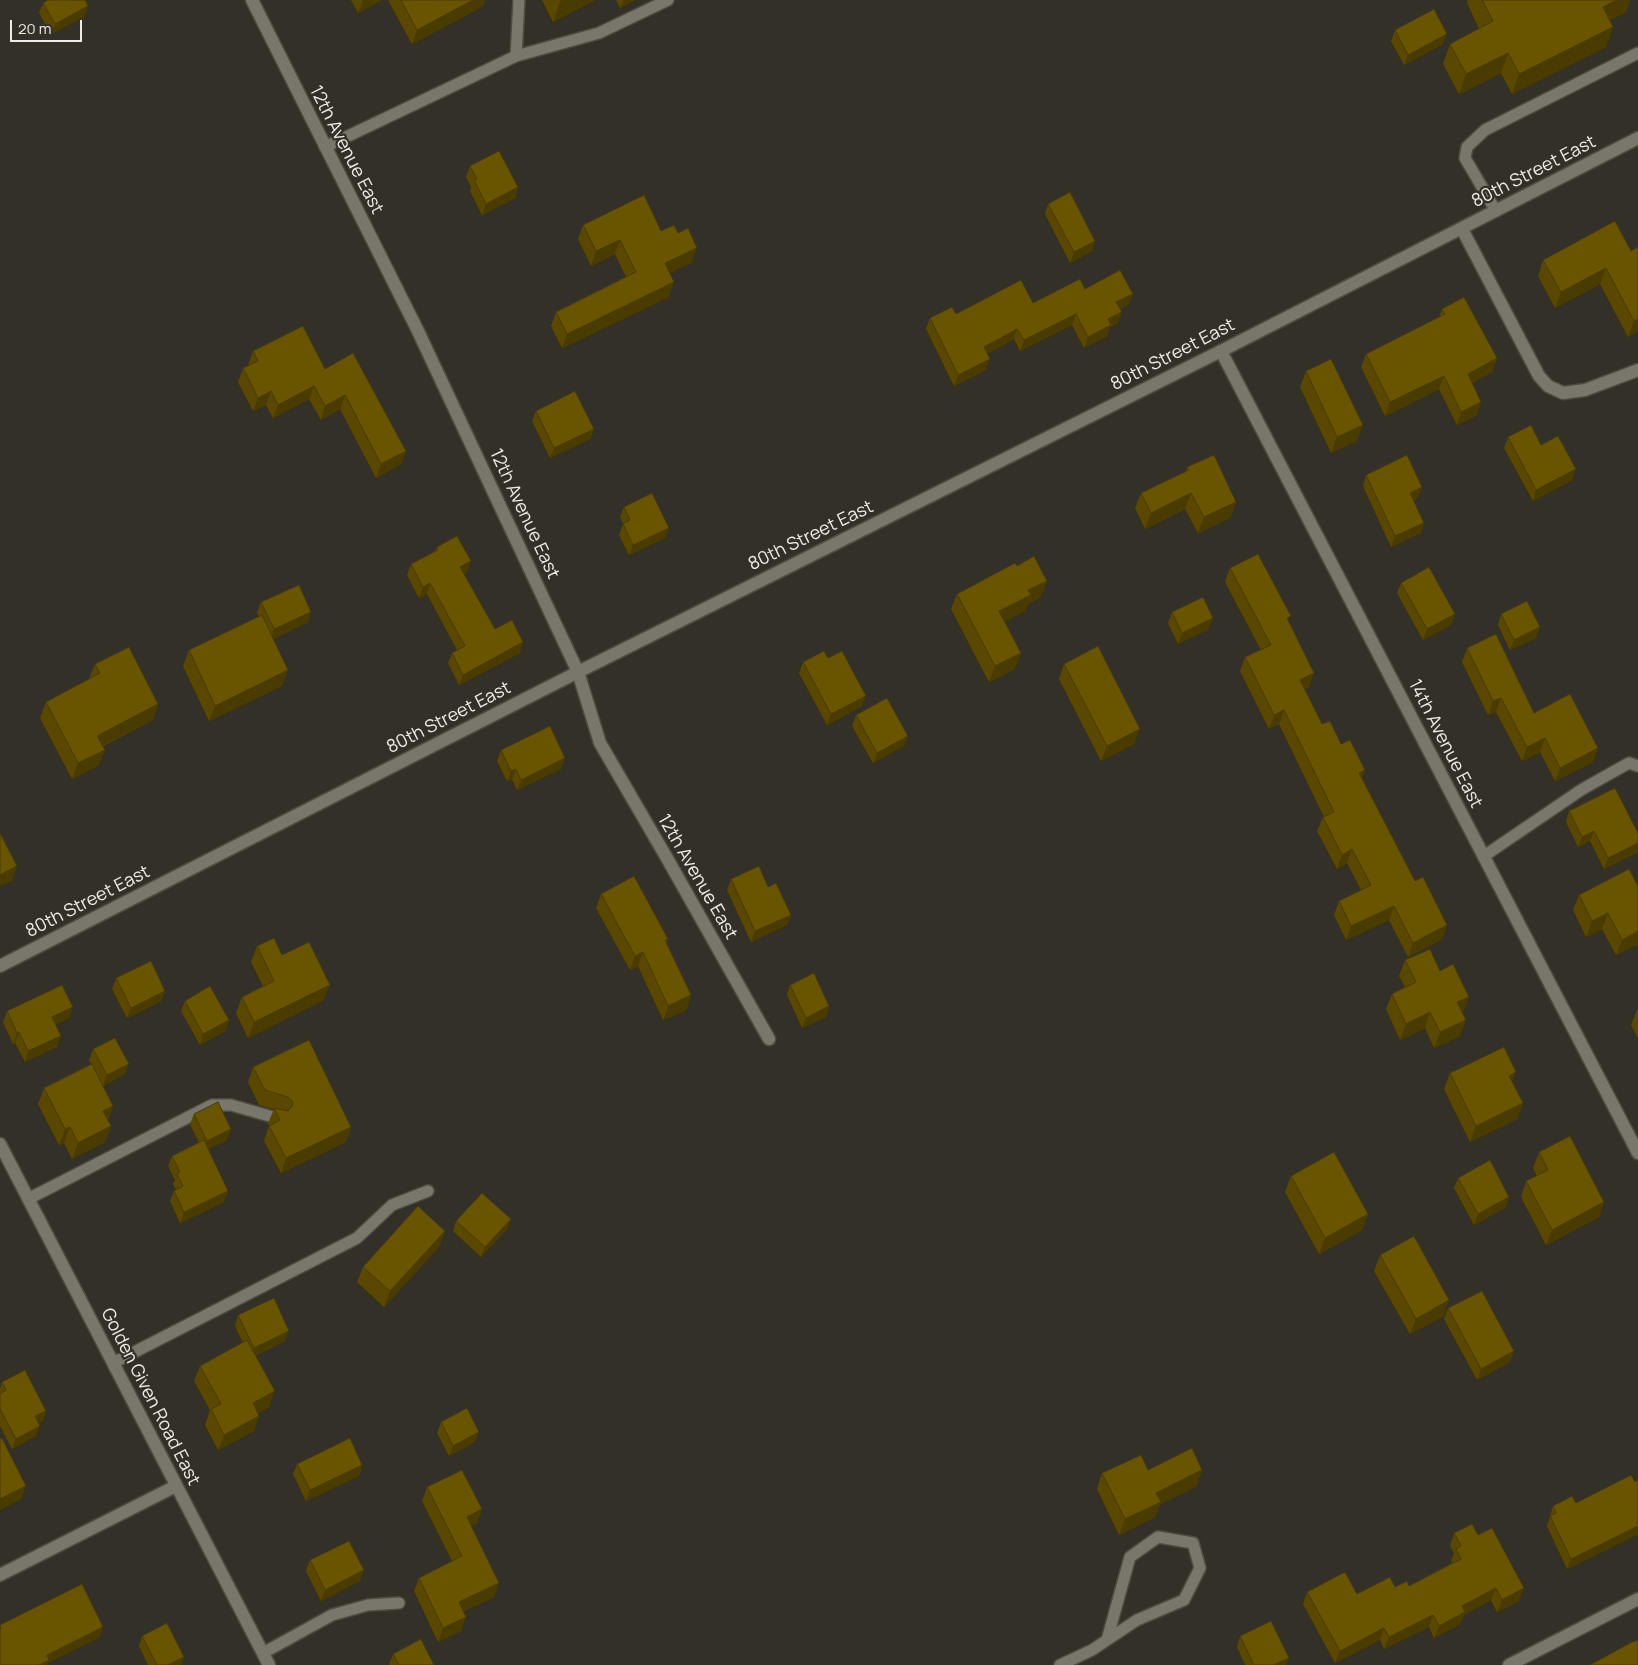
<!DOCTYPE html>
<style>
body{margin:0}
#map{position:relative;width:1638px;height:1665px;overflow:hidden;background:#333027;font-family:Manrope,sans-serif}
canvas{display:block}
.scale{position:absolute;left:10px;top:20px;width:72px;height:22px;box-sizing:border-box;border:2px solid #eeece6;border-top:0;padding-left:6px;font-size:15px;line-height:18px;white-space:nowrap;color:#eeece6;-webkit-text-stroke:4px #333027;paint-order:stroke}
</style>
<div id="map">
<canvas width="1638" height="1665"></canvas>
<div class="scale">20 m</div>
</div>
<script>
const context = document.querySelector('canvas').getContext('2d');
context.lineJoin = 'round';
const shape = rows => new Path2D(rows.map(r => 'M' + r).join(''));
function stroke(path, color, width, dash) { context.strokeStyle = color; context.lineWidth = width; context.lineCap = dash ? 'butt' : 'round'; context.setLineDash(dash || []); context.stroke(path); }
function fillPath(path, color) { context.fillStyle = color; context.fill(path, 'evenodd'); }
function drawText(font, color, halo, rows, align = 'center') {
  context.font = font + ' Manrope,sans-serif'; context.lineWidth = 4.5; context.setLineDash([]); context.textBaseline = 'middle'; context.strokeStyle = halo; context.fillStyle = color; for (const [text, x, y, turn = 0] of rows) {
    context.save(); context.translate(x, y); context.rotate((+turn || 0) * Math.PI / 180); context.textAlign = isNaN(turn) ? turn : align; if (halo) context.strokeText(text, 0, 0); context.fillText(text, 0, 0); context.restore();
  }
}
const service = shape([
 [516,56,599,33,668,0],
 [325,147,516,56,519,0],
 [1496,211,1465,158,1467,147,1485,130,1638,53],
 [1484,856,1581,790,1611,773,1629,763,1638,766],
 [28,1199,212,1105,231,1105,280,1119],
 [113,1363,357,1238,392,1205,428,1191],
 [263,1653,332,1615,368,1605,399,1603],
 [1060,1665,1092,1650,1137,1620,1184,1600,1200,1568,1193,1543,1158,1537,1130,1557,1107,1640]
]);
const minor = shape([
 [252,0,417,329,578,672,600,743,668,860,769,1039],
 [1462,229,1539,376,1548,386,1563,393,1585,390,1638,370],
 [1221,351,1638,1153],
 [0,1575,176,1486],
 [1509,1665,1638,1599]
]);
const tertiary = shape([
 [0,966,578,672,1221,351,1638,138],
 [0,1144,269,1665]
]);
stroke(service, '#4e4b43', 14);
stroke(minor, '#4e4b43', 15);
stroke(tertiary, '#4e4b43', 15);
stroke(service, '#79766b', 11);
stroke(minor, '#79766b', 12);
stroke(tertiary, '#79766b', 12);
fillPath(shape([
 [351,0,382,0,358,13],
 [388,0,485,0,483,6,412,44],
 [542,0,595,0,553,22],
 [616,0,635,0,620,8],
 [1468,0,1630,0,1626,12,1610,20,1613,27,1606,47,1512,94,1501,73,1459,94,1443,64,1450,44,1479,29,1467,3],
 [43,3,88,6,84,17,51,34,39,13],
 [1395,30,1443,44,1404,65,1391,41],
 [470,166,518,187,515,198,482,215,470,191,471,187,466,177],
 [1048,204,1095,241,1092,251,1070,263,1045,214],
 [583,225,661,231,692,262,669,273,669,297,562,348,551,326,556,312,626,277,615,254,591,266,578,239],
 [1638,247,1638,331,1628,337,1600,284,1555,308,1538,276,1543,260,1631,251],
 [1085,289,1129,304,1120,309,1118,323,1110,327,1107,336,1084,348,1072,325,1020,351,1014,339,987,354,986,370,954,386,926,329,930,318,1033,303],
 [1442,309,1497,358,1492,372,1472,383,1477,415,1457,425,1439,389,1385,416,1361,367,1366,354,1439,318],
 [253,351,325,369,406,451,401,464,376,478,340,409,321,420,309,399,273,418,266,405,253,411,238,382,243,368,248,366,248,365],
 [1306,371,1357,441,1331,453,1300,387],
 [536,411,594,429,590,439,550,458,532,421],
 [1508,437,1541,445,1572,480,1533,501,1504,448],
 [1187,467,1236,502,1230,518,1198,533,1185,509,1145,529,1135,508,1141,493,1186,471],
 [1366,475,1422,487,1418,497,1414,500,1421,533,1391,547,1363,486],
 [624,507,669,528,665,538,629,555,619,535,623,524,620,517],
 [437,547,467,572,464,574,495,629,520,653,459,685,448,663,452,653,457,650,427,594,419,598,407,575,411,564,435,551],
 [1017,566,1041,597,1028,604,1025,611,1005,621,1015,669,989,682,951,609,957,594],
 [1230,568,1289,622,1309,687,1305,689,1322,724,1341,744,1362,778,1415,881,1447,925,1442,939,1408,957,1389,920,1346,940,1334,915,1339,901,1361,890,1347,863,1337,869,1317,831,1323,817,1324,817,1279,724,1269,729,1240,671,1245,657,1261,650,1225,582],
 [1401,583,1451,625,1423,640,1397,593],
 [261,602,308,622,273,639,282,686,209,721,183,666,189,650,259,617,257,613],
 [1172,612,1209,629,1178,644,1168,623],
 [1501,614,1540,627,1536,638,1510,650,1498,625],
 [1467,648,1534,713,1593,762,1555,781,1540,752,1522,761,1496,712,1488,715,1462,662],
 [828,658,862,706,827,725,799,673,803,662],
 [95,664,158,704,153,720,103,746,99,765,72,779,40,718,46,702,89,679],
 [1064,664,1134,744,1101,761,1059,679],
 [856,715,908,736,904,746,873,763,852,726],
 [501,750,561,769,517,790,512,779,507,781,497,761],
 [1569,811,1638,833,1638,852,1604,869,1590,841,1578,847,1566,822],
 [1629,869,1638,944,1616,955,1602,929,1586,937,1573,910,1579,895],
 [731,879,768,887,791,915,787,925,751,942,727,890],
 [601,894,668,939,666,943,691,995,686,1010,663,1020,638,966,630,970,596,908],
 [257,946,282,955,324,1000,248,1038,236,1013,242,997,263,986,251,962],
 [1405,960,1440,971,1469,997,1462,1013,1460,1036,1434,1048,1425,1028,1400,1040,1386,1009,1392,994,1405,987,1399,976],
 [116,978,165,991,161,1001,127,1018,112,989],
 [790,985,829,1006,826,1017,802,1028,787,995],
 [185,1001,229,1020,225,1031,200,1045,181,1011],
 [1638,1009,1638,1038,1631,1025,1637,1010],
 [7,1011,69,1018,56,1024,57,1047,25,1062,15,1043,13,1044,3,1022],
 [93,1049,125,1074,103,1086,113,1106,108,1120,111,1126,105,1142,72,1159,64,1143,59,1145,38,1104,44,1088,91,1064,89,1060],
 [253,1067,351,1127,346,1142,281,1173,264,1141,269,1126,268,1123,274,1109,259,1105,248,1082],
 [1450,1073,1513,1082,1523,1103,1517,1119,1470,1142,1444,1089],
 [194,1114,227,1140,208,1149,228,1191,224,1202,180,1223,170,1201,174,1191,176,1190,173,1184,175,1180,168,1166,172,1156,199,1143,190,1124],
 [1539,1152,1604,1202,1599,1217,1546,1245,1521,1197,1526,1181,1537,1176,1533,1168],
 [1291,1176,1368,1214,1362,1230,1319,1254,1285,1192],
 [1458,1178,1506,1207,1474,1225,1454,1188],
 [511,1219,507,1229,481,1257,453,1231,456,1221],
 [445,1231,439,1247,384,1307,357,1282,363,1267],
 [1380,1255,1444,1316,1410,1334,1374,1271],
 [1448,1308,1514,1351,1510,1362,1477,1380,1444,1319],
 [238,1315,285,1341,255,1356,269,1407,258,1413,254,1431,218,1450,205,1425,210,1410,194,1381,200,1366,243,1343,235,1326],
 [2,1382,46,1411,43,1421,39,1423,36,1436,12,1449,0,1426,0,1389],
 [441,1422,475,1442,449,1456,437,1433],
 [297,1464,362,1465,359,1476,306,1501,293,1474],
 [1102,1473,1197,1486,1160,1504,1155,1517,1119,1535,1097,1489],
 [1638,1480,1638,1534,1567,1569,1547,1526,1553,1506,1576,1503],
 [427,1487,482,1509,477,1523,471,1526,494,1597,464,1611,461,1631,438,1642,414,1591,419,1578,452,1561,422,1501],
 [1454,1533,1478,1535,1519,1601,1497,1612,1491,1600,1464,1615,1460,1624,1434,1638,1429,1627,1384,1649,1380,1640,1335,1663,1303,1604,1307,1592,1357,1594,1395,1587,1409,1586,1452,1563,1451,1561,1454,1553,1450,1546],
 [310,1560,360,1581,321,1601,306,1571],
 [142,1636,181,1665,148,1665,139,1646],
 [1240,1636,1289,1658,1286,1665,1245,1665,1237,1647],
 [393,1654,434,1665,390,1665,389,1664]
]), '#5a4800');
fillPath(shape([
 [363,0,382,0,358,13],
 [473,0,485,0,483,6,412,44,417,30],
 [563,0,595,0,553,22,560,1],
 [623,0,635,0,620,8],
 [1617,0,1630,0,1626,12,1596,27,1603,7],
 [88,6,84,17,51,34,55,24],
 [1613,27,1606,47,1512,94,1519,74],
 [1447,34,1443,44,1404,65,1408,55],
 [1508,53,1501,73,1459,94,1466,74],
 [518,187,515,198,482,215,486,204],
 [620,240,615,254,591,266,596,251],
 [1095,241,1092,251,1070,263,1074,252],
 [697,248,692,262,660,278,665,263],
 [1606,268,1600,284,1555,308,1561,292],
 [674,282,669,297,562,348,567,334],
 [1133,294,1129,304,1112,312,1116,302],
 [1122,312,1118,323,1110,327,1107,336,1084,348,1088,337,1108,319],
 [1076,314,1072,325,1020,351,1024,340],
 [1638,319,1638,331,1628,337,1634,321],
 [1017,329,1014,339,980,358,984,347],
 [1497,358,1492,372,1463,387,1468,374],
 [990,359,986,370,954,386,958,375],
 [1444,376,1439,389,1385,416,1390,402],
 [314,386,309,399,273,418,278,405],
 [271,391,266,405,253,411,258,398],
 [345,395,340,409,321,420,325,406],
 [1481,402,1477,415,1457,425,1461,412],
 [1363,425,1357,441,1331,453,1337,437],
 [594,429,590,439,550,458,554,448],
 [406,451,401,464,376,478,381,464],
 [1576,469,1572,480,1533,501,1536,490],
 [1422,487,1418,497,1406,503,1410,493],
 [1191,493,1185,509,1145,529,1151,513],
 [1236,502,1230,518,1198,533,1204,517],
 [1424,523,1421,533,1391,547,1395,536],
 [669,528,665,538,629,555,633,545],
 [471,561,467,572,456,578,460,567],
 [1047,581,1041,597,1028,604,1025,611,994,627,999,611,1028,590],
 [430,583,427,594,419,598,423,587],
 [311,612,308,622,270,640,274,629],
 [1455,614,1451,625,1423,640,1427,629],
 [1213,618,1209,629,1178,644,1182,633],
 [1540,627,1536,638,1510,650,1514,640],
 [523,642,520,653,459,685,463,675],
 [1021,653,1015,669,989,682,995,666],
 [288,670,282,686,209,721,215,706],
 [1314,673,1309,687,1295,694,1300,680],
 [866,696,862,706,827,725,831,714],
 [1501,698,1496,712,1488,715,1493,701],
 [158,704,153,720,91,751,97,736],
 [1284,710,1279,724,1269,729,1274,715],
 [1140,729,1134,744,1101,761,1107,746],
 [908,736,904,746,873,763,877,753],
 [1545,738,1540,752,1522,761,1527,747],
 [1598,748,1593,762,1555,781,1560,768],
 [105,750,99,765,72,779,78,763],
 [565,758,561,769,517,790,521,780],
 [516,769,512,779,507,781,511,771],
 [1365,770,1360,784,1359,773],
 [1594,831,1590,841,1578,847,1582,837],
 [1638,843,1638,852,1604,869,1608,858],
 [1352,849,1347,863,1337,869,1342,855],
 [17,866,12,881,0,886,0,875],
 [1394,906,1389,920,1346,940,1351,926],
 [1608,913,1602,929,1586,937,1592,921],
 [791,915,787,925,751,942,755,931],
 [1447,925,1442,939,1408,957,1413,943],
 [1638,931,1638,944,1616,955,1622,940],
 [643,952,638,966,630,970,635,956],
 [330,985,324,1000,248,1038,254,1022],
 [165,991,161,1001,127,1018,131,1008],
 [691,995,686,1010,663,1020,668,1006],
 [1469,997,1463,1012,1451,1018,1457,1002],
 [829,1006,826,1017,802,1028,806,1018],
 [73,1007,69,1018,48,1028,52,1017],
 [1430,1012,1425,1028,1400,1040,1406,1024],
 [229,1020,225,1031,200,1045,203,1034],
 [1466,1020,1460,1036,1434,1048,1440,1032],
 [19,1032,15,1043,13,1044,17,1033],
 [61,1036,57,1047,25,1062,28,1051],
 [129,1064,125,1074,103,1086,107,1075],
 [1516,1072,1510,1088,1509,1076],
 [1523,1103,1517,1119,1470,1142,1476,1126],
 [113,1106,107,1122,103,1111],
 [111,1126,105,1142,72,1159,78,1143],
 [70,1127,64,1143,59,1145,65,1129],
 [351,1127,346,1142,281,1173,286,1158],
 [231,1129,227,1140,204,1151,207,1141],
 [228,1191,224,1202,180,1223,184,1212],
 [1509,1197,1506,1207,1474,1225,1478,1214],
 [1604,1202,1599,1217,1546,1245,1552,1230],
 [1368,1214,1362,1230,1319,1254,1325,1238],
 [511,1219,507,1229,481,1257,485,1247],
 [445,1231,439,1247,384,1307,390,1291],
 [1449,1300,1444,1316,1410,1334,1416,1319],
 [289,1331,285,1341,250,1358,254,1348],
 [1514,1351,1510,1362,1477,1380,1481,1369],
 [275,1391,269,1407,247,1419,253,1403],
 [46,1411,43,1421,31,1427,35,1416],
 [259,1416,254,1431,218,1450,224,1435],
 [40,1426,36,1436,12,1449,16,1439],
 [479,1432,475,1442,449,1456,453,1446],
 [362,1465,359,1476,306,1501,310,1490],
 [1202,1470,1197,1486,1160,1504,1155,1517,1119,1535,1125,1519,1156,1493],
 [26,1486,21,1499,0,1510,0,1499],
 [482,1509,477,1523,462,1531,467,1517],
 [1638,1526,1638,1534,1567,1569,1571,1559],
 [364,1570,360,1581,321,1601,325,1590],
 [499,1583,494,1597,454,1616,459,1602],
 [1496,1588,1491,1600,1464,1615,1460,1624,1434,1638,1439,1626,1462,1606],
 [1524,1588,1519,1601,1497,1612,1502,1600],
 [1433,1615,1429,1627,1384,1649,1389,1637],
 [466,1617,461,1631,438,1642,443,1628],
 [103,1627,99,1638,48,1663,47,1665,39,1665,47,1655],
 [1384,1628,1380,1640,1335,1663,1340,1651],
 [184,1657,181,1665,168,1665],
 [1289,1658,1286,1665,1273,1665]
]), '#4a3b00');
const building = shape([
 [48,0,85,0,88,6,55,24,43,3,48,0],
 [401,0,473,0,417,30,401,0],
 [1482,0,1617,0,1603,7,1613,27,1519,74,1508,53,1466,74,1450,44,1493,21,1482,0],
 [1434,9,1447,34,1408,55,1395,30,1434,9],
 [499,151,518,187,486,204,474,180,477,179,470,166,499,151],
 [1070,192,1095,241,1074,252,1048,204,1070,192],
 [644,195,661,231,674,225,678,233,688,228,697,248,665,263,674,282,567,334,556,312,636,272,620,240,596,251,583,225,644,195],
 [1615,221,1631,251,1638,247,1638,319,1634,321,1606,268,1561,292,1543,260,1615,221],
 [1120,270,1133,294,1116,302,1122,312,1108,319,1111,325,1088,337,1076,314,1024,340,1017,329,984,347,990,359,958,375,930,318,952,307,956,314,1021,280,1033,303,1080,279,1085,289,1120,270],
 [1464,297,1497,358,1468,374,1481,402,1461,412,1444,376,1390,402,1366,354,1445,314,1442,309,1464,297],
 [303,326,325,369,353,353,406,451,381,464,345,395,325,406,314,386,278,405,271,391,258,398,243,368,258,361,253,351,303,326],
 [1331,359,1363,425,1337,437,1306,371,1331,359],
 [575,391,594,429,554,448,536,411,575,391],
 [1531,425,1541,445,1558,436,1576,469,1536,490,1508,437,1531,425],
 [1214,455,1236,502,1204,517,1191,493,1151,513,1141,493,1189,470,1187,467,1214,455],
 [1407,455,1422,487,1410,493,1424,523,1395,536,1366,475,1407,455],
 [652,493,669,528,633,545,623,524,630,520,624,507,652,493],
 [457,536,471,561,460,567,495,629,512,620,523,642,463,675,452,653,465,646,430,583,423,587,411,564,438,550,437,547,457,536],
 [1258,554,1291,616,1287,618,1314,673,1300,680,1322,724,1330,721,1341,744,1350,740,1365,770,1359,773,1415,881,1423,877,1447,925,1413,943,1394,906,1351,926,1339,901,1371,885,1352,849,1342,855,1323,817,1334,812,1284,710,1274,715,1245,657,1271,645,1230,568,1258,554],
 [1034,556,1047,581,1028,590,1031,595,999,611,1021,653,995,666,957,594,1015,563,1017,566,1034,556],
 [1429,567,1455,614,1427,629,1401,583,1429,567],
 [299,585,311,612,274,629,261,602,299,585],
 [1203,597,1213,618,1182,633,1172,612,1203,597],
 [1527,601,1540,627,1514,640,1501,614,1527,601],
 [262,615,288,670,215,706,189,650,262,615],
 [1496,634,1534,713,1570,694,1598,748,1560,768,1545,738,1527,747,1501,698,1493,701,1467,648,1496,634],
 [1098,646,1140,729,1107,746,1064,664,1098,646],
 [129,647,158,704,97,736,105,750,78,763,46,702,100,673,95,664,129,647],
 [824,651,828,658,842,651,866,696,831,714,803,662,824,651],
 [887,698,908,736,877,753,856,715,887,698],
 [550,726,565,758,521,780,516,769,511,771,501,750,550,726],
 [1615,788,1638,833,1638,843,1608,858,1594,831,1582,837,1569,811,1615,788],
 [0,833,17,866,0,875,0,833],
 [759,866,768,887,776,883,791,915,755,931,731,879,759,866],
 [1629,869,1638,886,1638,931,1622,940,1608,913,1592,921,1579,895,1629,869],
 [634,876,668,939,665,940,691,995,668,1006,643,952,635,956,601,894,634,876],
 [274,938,282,955,309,942,330,985,254,1022,242,997,274,981,257,946,274,938],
 [1430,949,1440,971,1453,964,1469,997,1457,1002,1466,1020,1440,1032,1430,1012,1406,1024,1392,994,1416,982,1405,960,1430,949],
 [151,961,165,991,131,1008,116,978,151,961],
 [814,973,829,1006,806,1018,790,985,814,973],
 [62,985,73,1007,52,1017,61,1036,28,1051,19,1032,17,1033,7,1011,62,985],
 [210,986,229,1020,203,1034,185,1001,210,986],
 [115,1038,129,1064,107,1075,93,1049,115,1038],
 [309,1040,351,1127,286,1158,269,1126,280,1120,274,1108,288,1111,292,1106,293,1102,288,1097,265,1090,253,1067,309,1040],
 [1504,1047,1516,1072,1509,1076,1523,1103,1476,1126,1450,1073,1504,1047],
 [92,1064,113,1106,103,1111,111,1126,78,1143,70,1127,65,1129,44,1088,92,1064],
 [218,1102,231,1129,207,1141,194,1114,218,1102],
 [1570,1136,1604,1202,1552,1230,1526,1181,1548,1170,1539,1152,1570,1136],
 [204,1140,228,1191,184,1212,174,1191,183,1186,177,1174,180,1172,172,1156,204,1140],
 [1334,1152,1368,1214,1325,1238,1291,1176,1334,1152],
 [1490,1160,1509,1197,1478,1214,1458,1178,1490,1160],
 [482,1193,511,1219,485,1247,456,1221,482,1193],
 [418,1206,445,1231,390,1291,363,1267,418,1206],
 [1414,1236,1449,1300,1416,1319,1380,1255,1414,1236],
 [1482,1291,1514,1351,1481,1369,1448,1308,1482,1291],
 [274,1298,289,1331,254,1348,238,1315,274,1298],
 [247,1340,275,1391,253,1403,259,1416,224,1435,211,1409,221,1404,200,1366,247,1340],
 [25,1370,46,1411,35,1416,40,1426,16,1439,0,1409,0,1394,6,1390,2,1382,25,1370],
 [467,1408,479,1432,453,1446,441,1422,467,1408],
 [2,1438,26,1486,0,1499,0,1439,2,1438],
 [350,1438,362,1465,310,1490,297,1464,350,1438],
 [1192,1448,1202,1470,1156,1493,1161,1502,1125,1519,1102,1473,1141,1455,1148,1470,1192,1448],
 [462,1470,482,1509,467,1517,499,1583,459,1602,466,1617,443,1628,419,1578,462,1556,427,1487,462,1470],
 [1631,1475,1635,1482,1638,1480,1638,1526,1571,1559,1550,1516,1556,1513,1553,1506,1572,1496,1576,1503,1631,1475],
 [1472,1524,1478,1535,1492,1528,1524,1588,1502,1600,1496,1588,1462,1606,1465,1612,1439,1626,1433,1615,1389,1637,1384,1628,1340,1651,1307,1592,1345,1572,1357,1594,1390,1577,1395,1587,1407,1581,1409,1586,1461,1559,1456,1549,1461,1546,1454,1533,1472,1524],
 [349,1541,364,1570,325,1590,310,1560,349,1541],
 [82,1584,103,1627,47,1655,49,1660,39,1665,0,1665,0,1629,1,1629,0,1625,82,1584],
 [1271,1621,1289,1658,1273,1665,1254,1665,1240,1636,1271,1621],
 [167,1623,184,1657,168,1665,157,1665,142,1636,167,1623],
 [421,1639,434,1665,399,1665,393,1654,421,1639],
 [1638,1640,1638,1665,1590,1665,1630,1643,1638,1640]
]);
fillPath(building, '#695400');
stroke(building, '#4a3b00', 1);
drawText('18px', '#eeece6', '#333027', [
 ["12th Avenue East",346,150,63],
 ["80th Street East",1534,172,-27],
 ["80th Street East",1173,355,-27],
 ["12th Avenue East",524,514,65],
 ["80th Street East",811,536,-26],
 ["80th Street East",449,718,-27],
 ["14th Avenue East",1445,744,63],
 ["12th Avenue East",697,877,60],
 ["80th Street East",88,902,-27],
 ["Golden Given Road East",150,1397,63]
]);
</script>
